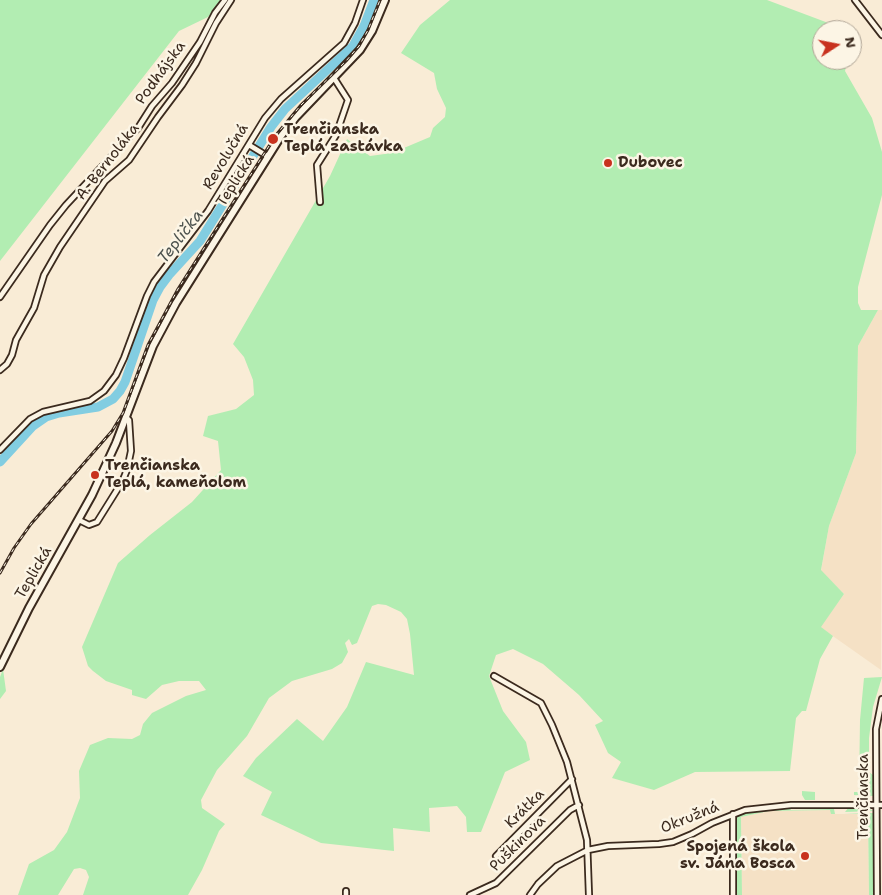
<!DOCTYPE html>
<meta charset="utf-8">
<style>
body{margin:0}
#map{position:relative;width:882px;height:895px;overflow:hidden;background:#f9ecd6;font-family:"Shantell Sans",sans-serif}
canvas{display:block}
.north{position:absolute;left:812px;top:20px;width:50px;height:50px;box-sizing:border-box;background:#fcf5e5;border:1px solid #afa495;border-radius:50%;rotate:79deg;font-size:14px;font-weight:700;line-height:20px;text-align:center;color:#3b2a1e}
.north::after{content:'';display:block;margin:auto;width:18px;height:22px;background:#c8321e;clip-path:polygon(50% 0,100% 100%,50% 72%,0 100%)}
</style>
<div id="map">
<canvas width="882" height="895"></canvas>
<div class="north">N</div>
</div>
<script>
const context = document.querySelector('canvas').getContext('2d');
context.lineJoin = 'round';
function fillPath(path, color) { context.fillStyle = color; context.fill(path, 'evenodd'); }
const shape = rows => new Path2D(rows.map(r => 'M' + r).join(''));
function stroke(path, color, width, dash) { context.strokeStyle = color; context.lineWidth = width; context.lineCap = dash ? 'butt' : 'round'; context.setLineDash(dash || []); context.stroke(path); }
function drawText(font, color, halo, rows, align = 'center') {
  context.font = font + ' "Shantell Sans",sans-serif'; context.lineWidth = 5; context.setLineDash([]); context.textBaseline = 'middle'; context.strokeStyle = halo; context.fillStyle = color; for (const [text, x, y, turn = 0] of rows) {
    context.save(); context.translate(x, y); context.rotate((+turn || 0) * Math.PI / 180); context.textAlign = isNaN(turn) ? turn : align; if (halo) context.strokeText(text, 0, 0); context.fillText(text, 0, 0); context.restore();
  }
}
fillPath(shape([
 [878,310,882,310,881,670,820,627,844,594,821,571,829,526,856,453,858,346],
 [831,810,831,814,868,814,869,895,742,895,741,817,769,811]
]), '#f5e1c5');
fillPath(shape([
 [0,0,221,0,208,17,179,31,0,261],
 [450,0,767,0,847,30,822,30,822,60,848,60,845,71,872,118,882,152,882,195,858,287,858,303,861,310,878,310,858,346,856,453,829,526,821,570,844,594,821,627,833,636,820,659,806,711,802,711,796,718,790,771,695,772,654,790,612,778,621,762,608,753,595,725,603,721,579,695,543,664,513,649,496,655,489,676,503,711,526,742,530,760,505,772,481,832,467,832,466,817,457,806,429,808,430,832,393,828,394,851,321,843,261,815,272,792,243,776,256,758,297,719,323,741,347,707,366,662,414,675,410,634,407,619,401,612,386,605,378,604,372,606,357,643,352,645,349,639,345,643,348,652,342,663,332,669,292,681,269,698,247,736,217,770,201,800,202,808,225,824,219,831,202,870,188,895,83,895,89,877,86,870,80,868,74,869,58,895,18,895,29,864,54,850,67,832,80,798,79,771,90,745,108,738,132,739,140,735,143,724,152,713,186,696,206,690,199,681,179,681,162,685,146,699,132,695,132,690,106,681,93,671,88,666,82,647,118,563,150,535,192,502,221,470,218,441,203,436,208,416,236,409,254,395,253,380,244,357,233,344,330,176,347,139,370,156,392,153,430,137,433,128,445,117,446,108,437,89,434,73,401,53,420,25],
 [3,669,6,691,0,699,0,677],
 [882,677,873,707,869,738,869,772,874,776,873,794,873,796,854,795,854,792,859,792,860,720,864,678],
 [802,791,815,792,815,800,805,800,802,795],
 [849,807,867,807,873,811,845,812],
 [790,808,791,810,834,809,835,814,831,814,830,810,769,811,741,817,742,895,735,895,735,818,738,815,758,810],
 [844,813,873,813,874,895,869,895,868,814]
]), '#b2edb2');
stroke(shape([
 [0,462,33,426,46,417,59,413,98,407,113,399,120,391,125,382,153,300,160,287,169,275,200,241,271,127,285,109,353,46,364,26,374,0]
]), '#82cde1', 9);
const minor = shape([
 [855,0,882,35],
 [249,145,267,156],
 [320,202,317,165,336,135,348,100,334,78],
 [0,297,50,225,66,205,138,128,152,106,172,83,200,42,215,13,225,0],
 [0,370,7,364,12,355,16,340,34,308,44,275,60,247,105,181,129,160,158,117,182,85,196,63,216,23,231,0],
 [0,450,30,419,43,412,90,401,104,391,116,375,124,358,147,296,154,282,208,211,265,118,281,99,344,43,355,23,363,0],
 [79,520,89,525,97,522,122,482,127,470,131,451,129,420,126,417],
 [494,676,541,703,552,725,567,762,587,840,589,895],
 [733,814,733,895],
 [496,856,572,779],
 [346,895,346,891],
 [470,895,496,883,570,810,579,805],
 [530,895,538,884,557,866,588,850,608,846,659,844,673,842,692,834,712,823,745,810,791,805,882,805],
 [877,895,876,729,882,699]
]);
const secondary = shape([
 [0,667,29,608,92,495,116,443,153,346,176,303,281,136,296,117,360,50,372,31,385,0]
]);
stroke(minor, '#3b2a1e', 8);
stroke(secondary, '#3b2a1e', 10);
stroke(minor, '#fcf5e5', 4.5);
stroke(secondary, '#fcf5e5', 6);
const rail = shape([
 [0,573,14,548,31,524,112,431,123,413,148,345,178,289,276,135,301,105,346,61,359,46,368,30,380,0]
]);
stroke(rail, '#3b2a1e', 3);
stroke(rail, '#fcf5e5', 1, [4]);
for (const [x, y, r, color] of [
 [273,139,6,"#c8321e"],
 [608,163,5,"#c8321e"],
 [95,475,5,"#c8321e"],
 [805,856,5,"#c8321e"]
]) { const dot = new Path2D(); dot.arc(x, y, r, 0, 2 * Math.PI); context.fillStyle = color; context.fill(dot); stroke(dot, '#fcf5e5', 2); }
drawText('15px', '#3b2a1e', '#fcf5e5', [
 ["Podhájska",161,73,-54],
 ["Revolučná",226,157,-59],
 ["A. Bernoláka",108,162,-52],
 ["Teplická",236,181,-58],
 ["Teplická",34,573,-60],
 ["Trenčianska",864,797,-90],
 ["Krátka",525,809,-45],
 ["Okružná",690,818,-22],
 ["Puškinova",518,844,-45]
]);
drawText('bold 15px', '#3b2a1e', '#fcf5e5', [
 ["Trenčianska",284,130],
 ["Teplá zastávka",284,147],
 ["Dubovec",618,163],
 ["Trenčianska",105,466],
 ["Teplá, kameňolom",105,483],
 ["Spojená škola",795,847,"right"],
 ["sv. Jána Bosca",795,864,"right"]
], 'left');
drawText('italic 16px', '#4d534f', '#fcf5e5', [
 ["Teplička",181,237,-52]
]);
</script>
